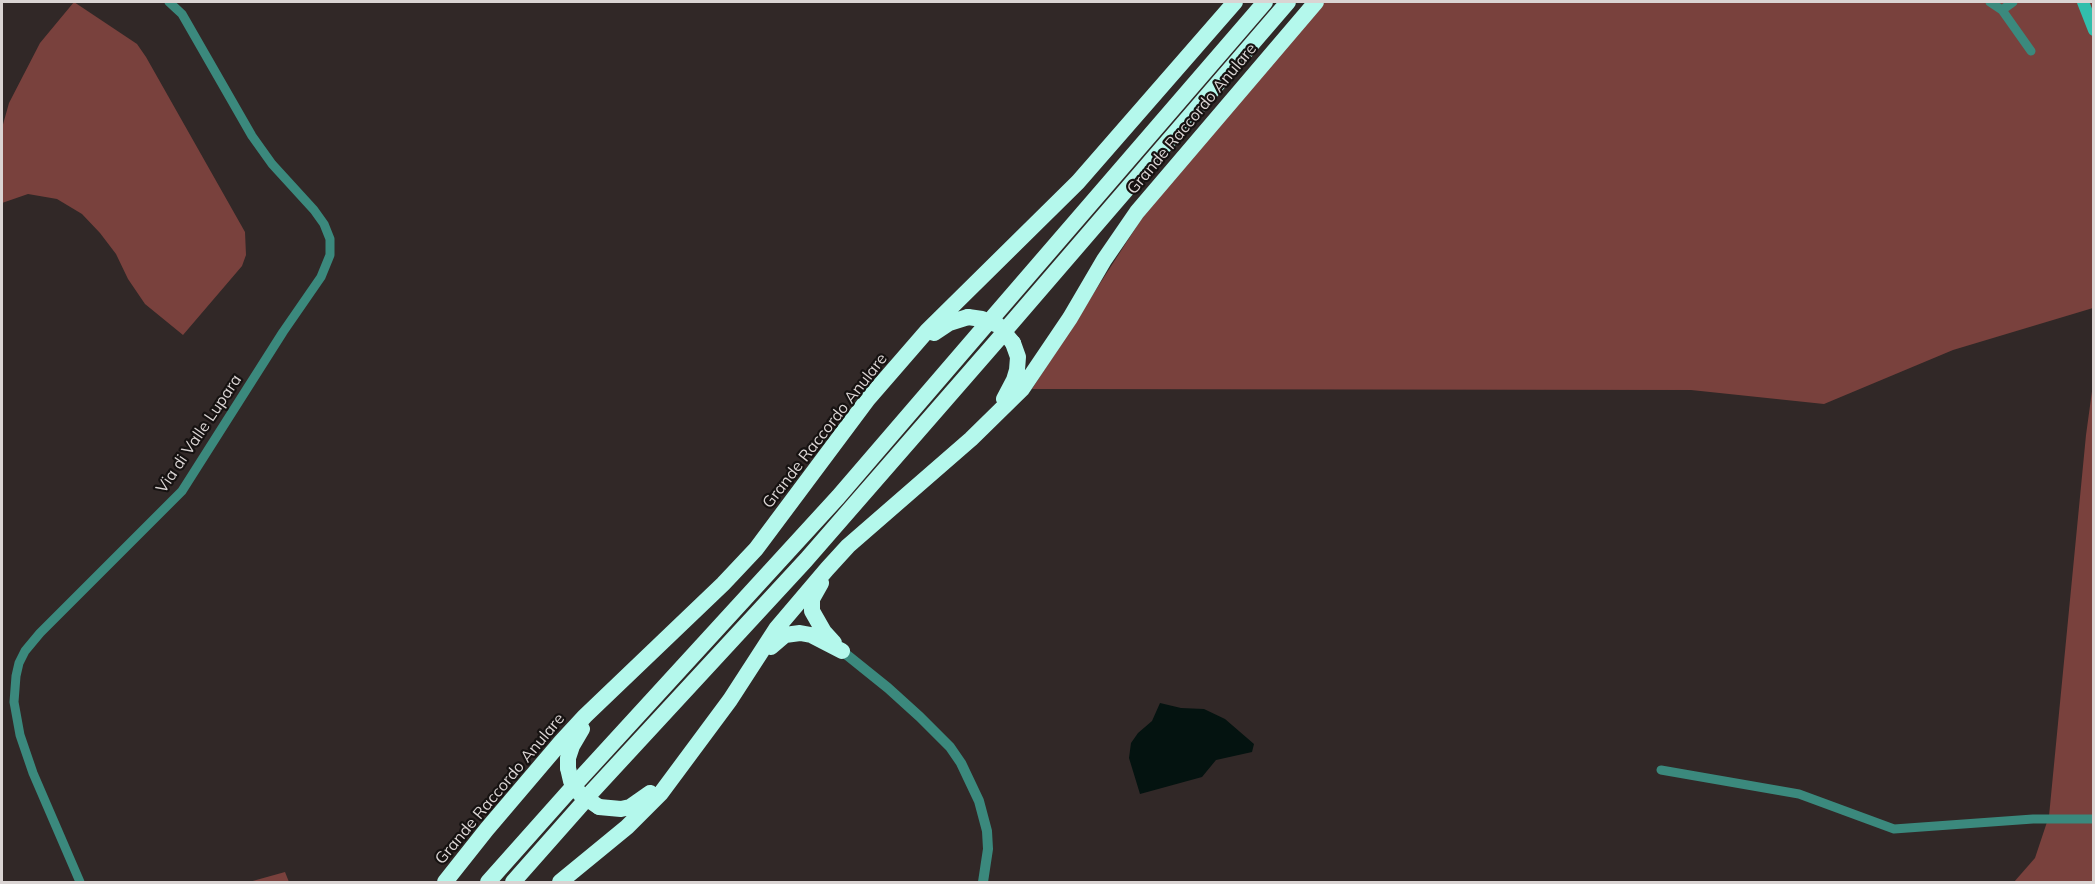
<!DOCTYPE html>
<style>
body{margin:0}
#map{position:relative;width:2095px;height:884px;overflow:hidden;background:#312827;font-family:Mulish,sans-serif}
canvas{display:block}
.frame{position:absolute;inset:0;border:3px solid #dad4d3;pointer-events:none}
</style>
<div id="map">
<canvas width="2095" height="884"></canvas>
<div class="frame"></div>
</div>
<script>
const context = document.querySelector('canvas').getContext('2d');
context.lineJoin = 'round';
function fillPath(path, color) { context.fillStyle = color; context.fill(path, 'evenodd'); }
const shape = rows => new Path2D(rows.map(r => 'M' + r).join(''));
function stroke(path, color, width, dash) { context.strokeStyle = color; context.lineWidth = width; context.lineCap = dash ? 'butt' : 'round'; context.setLineDash(dash || []); context.stroke(path); }
function drawText(font, color, halo, rows, align = 'center') {
  context.font = font + ' Mulish,sans-serif'; context.lineWidth = 4.5; context.setLineDash([]); context.textBaseline = 'middle'; context.strokeStyle = halo; context.fillStyle = color; for (const [text, x, y, turn = 0] of rows) {
    context.save(); context.translate(x, y); context.rotate((+turn || 0) * Math.PI / 180); context.textAlign = isNaN(turn) ? turn : align; if (halo) context.strokeText(text, 0, 0); context.fillText(text, 0, 0); context.restore();
  }
}
fillPath(shape([
 [74,2,137,44,146,57,245,232,246,255,242,266,183,335,145,304,128,279,116,254,100,233,82,214,57,199,28,194,2,203,2,128,9,103,40,43],
 [1324,2,2093,2,2093,308,1953,350,1824,404,1691,390,1032,389,1144,215],
 [2093,384,2093,882,2014,882,2035,858,2049,816,2086,435],
 [285,872,289,882,249,882]
]), '#79413d');
fillPath(shape([
 [1160,703,1181,708,1204,709,1225,719,1254,744,1252,752,1216,760,1202,777,1140,794,1129,758,1131,743,1138,733,1152,721]
]), '#041310');
stroke(shape([
 [1990,2,2002,10,2013,2],
 [2002,10,2031,51],
 [1661,770,1799,794,1894,829,2033,819,2094,819],
 [80,882,33,773,20,735,14,702,16,676,19,663,25,651,40,633,182,491,283,332,321,277,330,255,330,239,324,224,314,210,272,164,252,136,182,14,169,2]
]), '#3b897d', 9);
stroke(shape([
 [842,651,888,688,920,717,950,747,961,763,979,801,987,831,988,849,983,882]
]), '#3b897d', 10);
stroke(shape([
 [2083,2,2094,30]
]), '#31beac', 12);
stroke(shape([
 [993,317,1265,2],
 [1008,327,1288,2],
 [934,333,949,323,968,317],
 [1004,399,1014,380,1017,370,1018,357,1013,343],
 [821,583,812,599,812,611,824,632,834,643],
 [771,647,785,635,800,633,811,635,842,651],
 [568,768,568,758,572,746,582,729],
 [577,782,838,497,986,325],
 [588,796,806,560,1002,335],
 [599,807,621,809,630,807,650,793],
 [445,882,487,829,561,742,585,716,723,584,756,549,868,399,927,331,1078,182,1235,2],
 [488,882,570,790],
 [513,882,582,804],
 [560,882,627,827,661,793,730,700,776,629,827,569,848,546,971,439,1022,389,1070,318,1104,260,1137,212,1316,2]
]), '#b4f8ec', 16);
stroke(shape([
 [968,317,982,319,998,325,1013,343],
 [568,768,571,781,580,794,599,807]
]), '#b4f8ec', 16);
drawText('16px', '#dad4d3', '#161211', [
 ["Grande Raccordo Anulare",1192,119,-50],
 ["Grande Raccordo Anulare",825,431,-52],
 ["Via di Valle Lupara",199,434,-56],
 ["Grande Raccordo Anulare",500,789,-50]
]);
</script>
